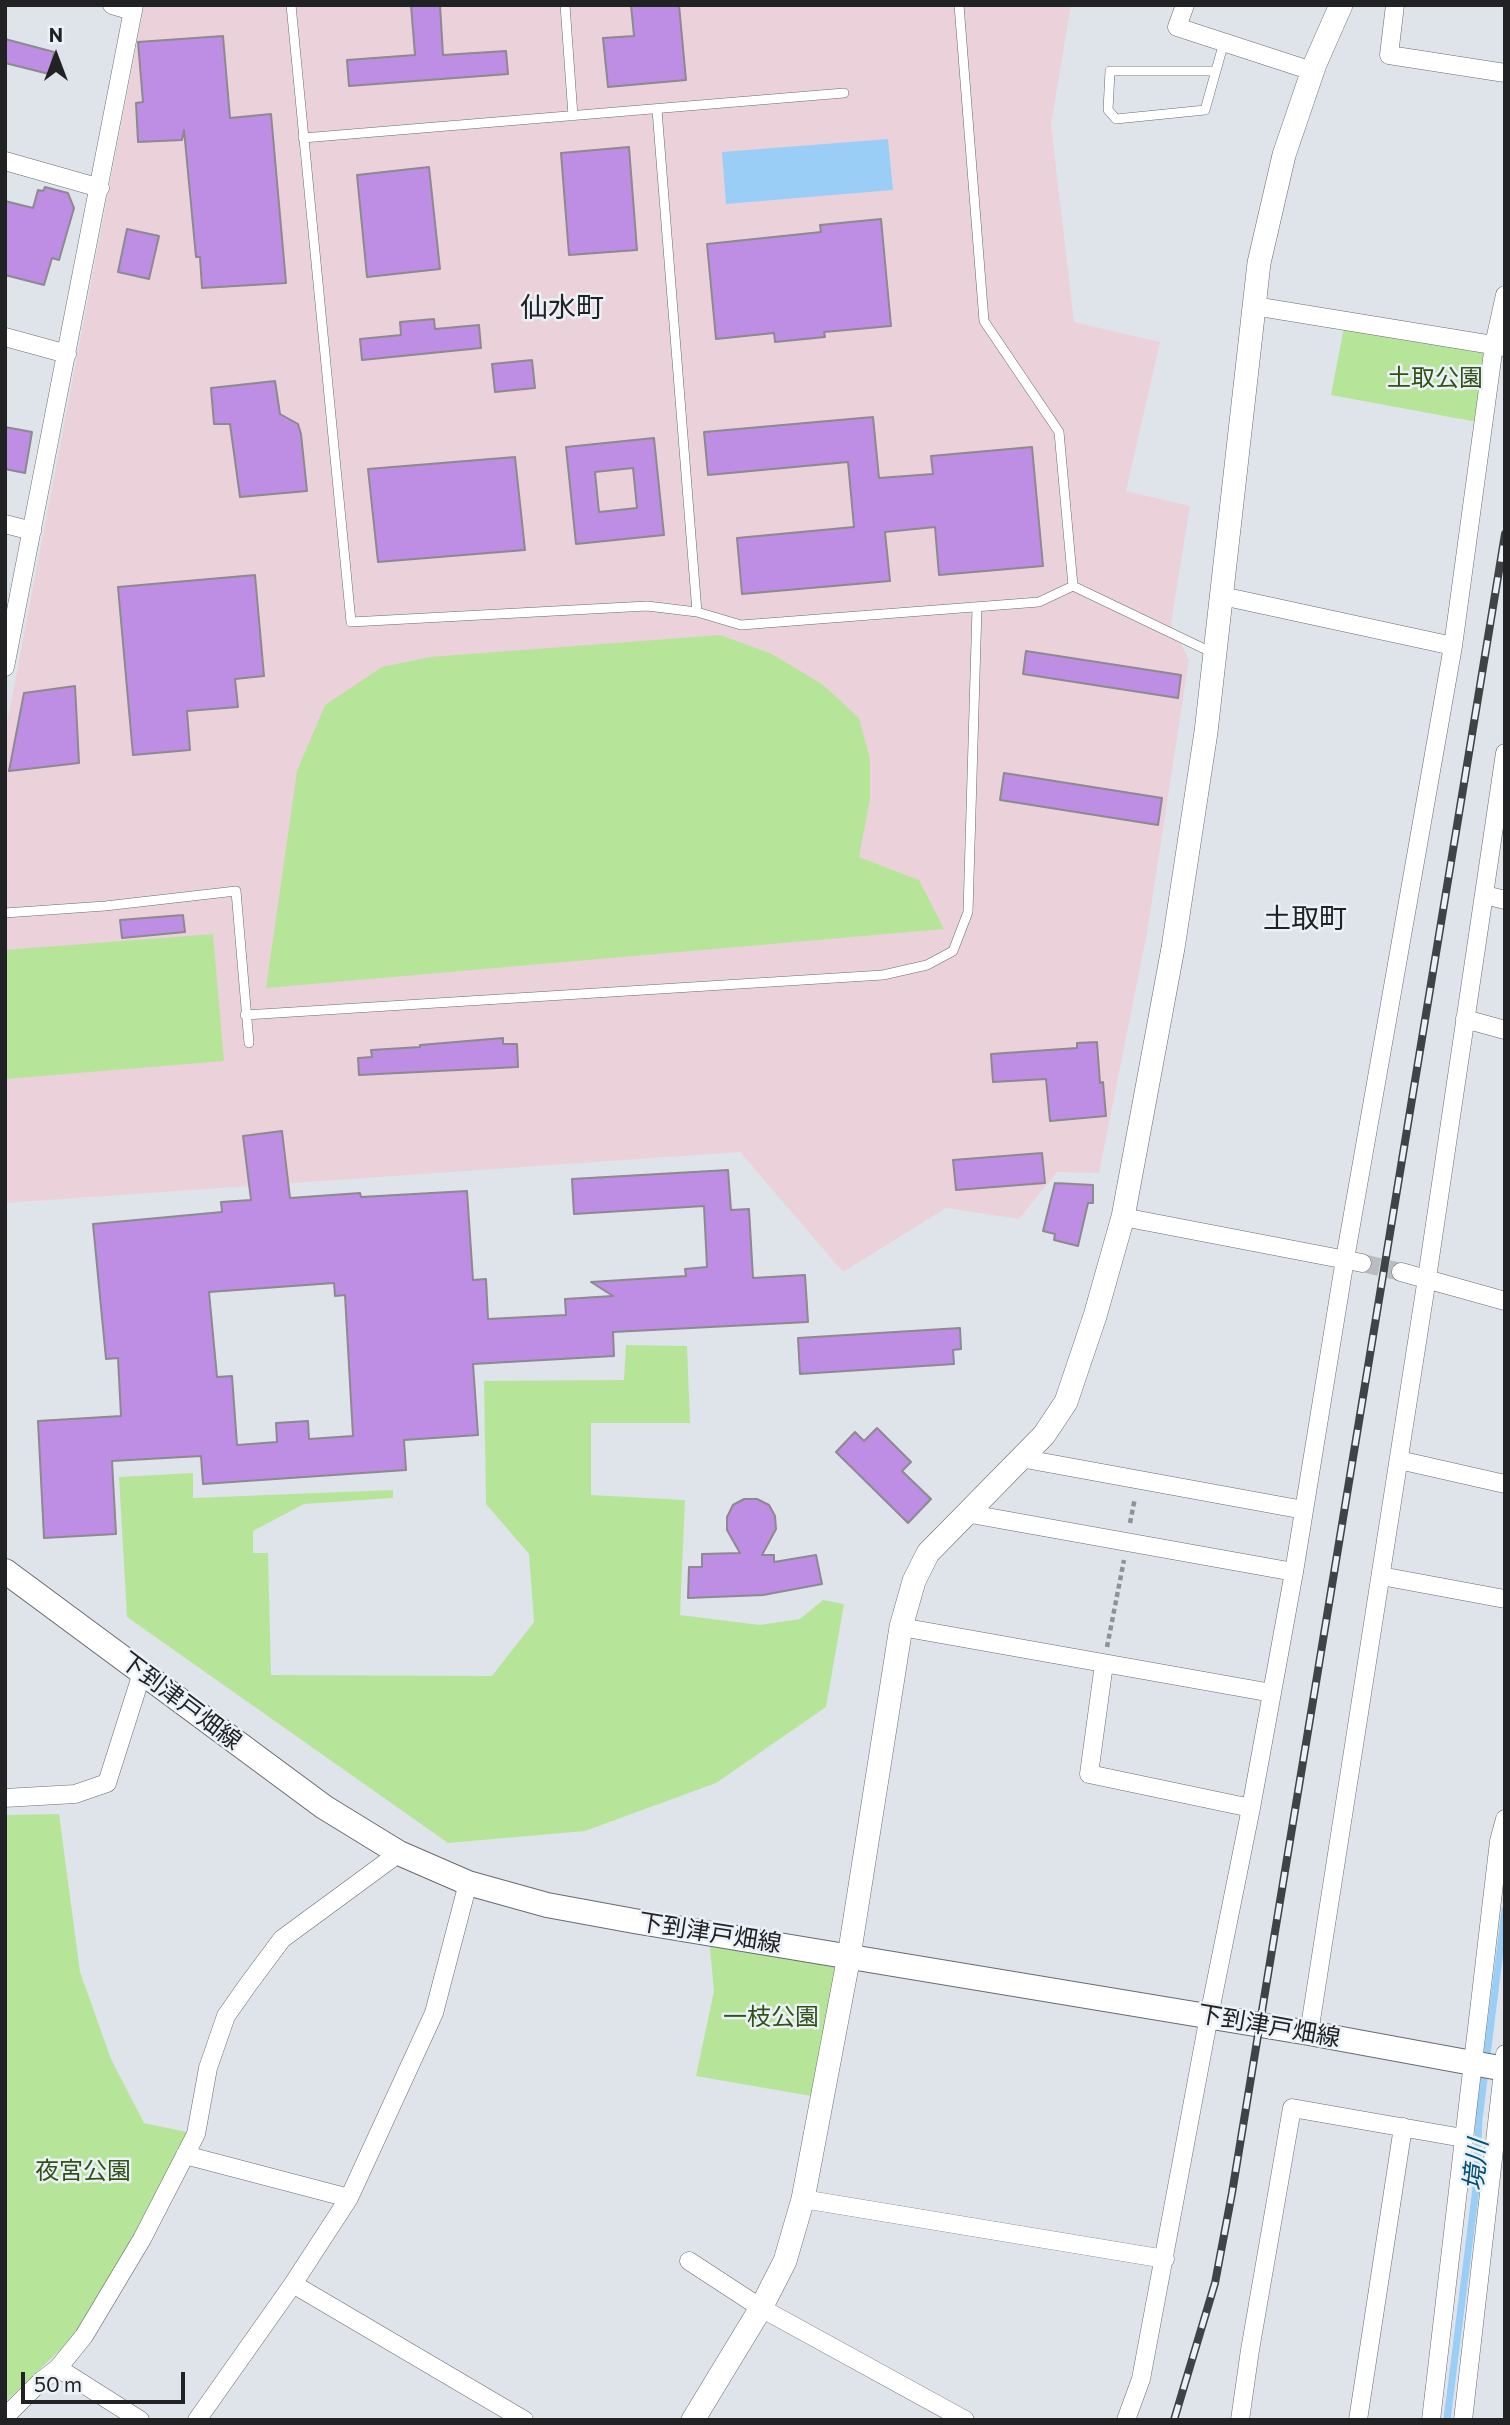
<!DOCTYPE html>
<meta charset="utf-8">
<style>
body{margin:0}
#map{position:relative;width:1510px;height:2425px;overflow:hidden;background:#dfe4ea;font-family:Commissioner,sans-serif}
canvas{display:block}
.frame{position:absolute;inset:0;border:7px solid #202224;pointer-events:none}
.north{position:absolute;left:21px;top:21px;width:70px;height:70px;-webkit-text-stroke:5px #ecf1f7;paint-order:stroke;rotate:0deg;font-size:19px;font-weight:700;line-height:28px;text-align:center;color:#202224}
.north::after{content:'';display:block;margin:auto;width:24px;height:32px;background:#202224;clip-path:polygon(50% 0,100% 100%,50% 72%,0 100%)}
.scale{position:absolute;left:21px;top:2372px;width:164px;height:32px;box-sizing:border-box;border:4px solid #202224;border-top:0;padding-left:9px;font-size:21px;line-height:24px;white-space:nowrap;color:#202224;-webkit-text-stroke:5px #ecf1f7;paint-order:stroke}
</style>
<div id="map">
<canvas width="1510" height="2425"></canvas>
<div class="frame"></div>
<div class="north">N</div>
<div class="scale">50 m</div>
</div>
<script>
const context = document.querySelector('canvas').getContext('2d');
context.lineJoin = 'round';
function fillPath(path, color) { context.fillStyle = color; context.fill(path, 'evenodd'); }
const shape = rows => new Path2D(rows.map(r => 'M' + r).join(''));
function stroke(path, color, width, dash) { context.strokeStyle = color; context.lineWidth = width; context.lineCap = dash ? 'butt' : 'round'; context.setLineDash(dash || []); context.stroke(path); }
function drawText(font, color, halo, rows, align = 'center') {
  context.font = font + ' Commissioner,"Noto Sans JP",sans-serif'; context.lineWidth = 5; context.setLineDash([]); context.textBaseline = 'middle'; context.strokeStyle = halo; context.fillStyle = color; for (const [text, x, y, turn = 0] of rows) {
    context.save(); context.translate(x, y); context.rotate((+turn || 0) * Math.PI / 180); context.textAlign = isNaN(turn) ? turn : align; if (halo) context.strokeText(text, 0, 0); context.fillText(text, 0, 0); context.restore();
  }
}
fillPath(shape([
 [144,5,1071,5,1051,125,1074,322,1160,342,1126,491,1190,506,1171,623,1189,660,1147,933,1099,1173,1057,1172,1019,1219,946,1208,843,1272,740,1152,5,1203,5,734]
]), '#ebd2da');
fillPath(shape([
 [1344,327,1488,350,1477,422,1331,395],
 [720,635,772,654,822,684,859,718,870,759,870,799,859,857,919,880,944,929,266,988,297,771,325,705,382,667,430,657],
 [213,934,224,1061,5,1079,5,950],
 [626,1345,687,1346,690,1423,591,1423,591,1495,685,1500,680,1615,760,1625,800,1619,823,1600,844,1604,826,1707,716,1783,585,1831,448,1843,127,1617,119,1477,193,1473,193,1498,393,1490,393,1498,304,1504,253,1531,253,1553,268,1553,271,1675,492,1676,534,1622,529,1554,486,1504,484,1381,624,1380],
 [59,1814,80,1972,111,2059,144,2123,196,2134,78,2333,5,2402,5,1815],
 [709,1938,843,1960,817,2097,696,2076,714,1991]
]), '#b6e59a');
fillPath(shape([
 [888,139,893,190,726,204,722,152]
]), '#9acef6');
stroke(shape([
 [1447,2420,1476,2188,1479,2119,1505,1910]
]), '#9acef6', 7);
const building = shape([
 [411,5,440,5,443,55,506,51,508,74,349,86,347,60,415,55,411,5],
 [631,5,679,5,686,80,608,87,603,38,634,36,631,5],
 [223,36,230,118,271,114,286,283,202,288,200,257,196,257,184,130,182,140,138,142,136,103,143,102,138,42,223,36],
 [5,39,54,52,49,74,5,63,5,39],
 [629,147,637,250,569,255,561,153,629,147],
 [429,167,440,269,367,277,357,175,429,167],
 [45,187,68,193,74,208,59,260,52,258,44,285,5,275,5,201,33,208,38,190,43,191,45,187],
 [881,219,891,326,824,332,825,337,775,342,774,333,716,339,707,244,821,232,820,225,881,219],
 [127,229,159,236,149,279,118,272,127,229],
 [434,319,435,329,479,325,481,348,362,360,360,339,401,335,400,322,434,319],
 [532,360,535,388,495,392,492,364,532,360],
 [275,381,280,414,298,424,301,434,307,491,240,497,230,424,214,424,211,388,275,381],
 [873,417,879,478,933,474,931,456,1032,447,1043,566,939,575,935,527,885,532,890,581,742,594,737,538,854,527,848,462,708,475,704,432,873,417],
 [5,427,32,432,25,473,5,469,5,427],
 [654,438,664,535,576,544,566,447,654,438],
 [633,468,637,508,599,512,595,472,633,468],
 [515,457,525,550,378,562,368,469,515,457],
 [255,575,264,676,235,679,238,707,187,711,190,750,133,755,118,587,255,575],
 [1026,651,1181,675,1178,698,1023,674,1026,651],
 [75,686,79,763,9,771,24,693,75,686],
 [1004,773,1162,798,1158,825,1000,800,1004,773],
 [183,915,185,932,122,938,120,920,183,915],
 [503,1038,503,1044,517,1044,518,1067,359,1075,358,1058,372,1057,371,1050,420,1047,420,1045,503,1038],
 [1097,1042,1100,1083,1103,1082,1106,1116,1050,1121,1046,1079,993,1082,991,1054,1077,1048,1077,1043,1097,1042],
 [282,1131,290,1198,360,1193,361,1197,467,1191,473,1280,486,1279,488,1319,566,1315,565,1299,613,1296,591,1282,686,1276,685,1269,707,1267,704,1206,574,1214,572,1179,728,1170,731,1210,749,1209,753,1278,805,1275,808,1322,613,1332,614,1356,473,1364,478,1435,404,1440,406,1470,203,1484,201,1456,112,1461,116,1534,44,1538,38,1421,121,1416,118,1358,106,1359,93,1224,222,1212,221,1202,251,1200,243,1136,282,1131],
 [334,1283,335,1296,345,1295,353,1436,309,1439,308,1421,276,1423,277,1442,237,1445,232,1376,217,1377,209,1292,334,1283],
 [1042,1153,1045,1183,956,1190,953,1160,1042,1153],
 [1055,1183,1093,1185,1093,1203,1088,1203,1078,1246,1054,1240,1055,1234,1043,1231,1055,1183],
 [960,1328,961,1349,953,1350,954,1364,800,1374,798,1338,960,1328],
 [877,1428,911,1462,902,1471,931,1499,908,1523,836,1452,855,1432,864,1441,877,1428],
 [744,1499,757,1499,769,1505,775,1516,776,1529,762,1555,774,1555,774,1562,816,1555,822,1584,763,1595,688,1598,689,1567,702,1567,702,1554,740,1553,727,1530,727,1517,733,1505,744,1499]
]);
fillPath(building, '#bd8ee3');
stroke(building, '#8c898f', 2);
stroke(shape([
 [1362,1263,1401,1272]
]), '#b9bdc2', 18, [18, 9]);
const service = shape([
 [291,5,351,622,647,606,697,612,741,625,1039,602,1073,586,1213,653],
 [565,5,573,116],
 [959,5,984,321,1059,432,1073,586],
 [1215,71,1110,71,1108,110,1116,119,1205,110,1224,42],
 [657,110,697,612],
 [303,138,844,93],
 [5,913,105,906,236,891,249,1043],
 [245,1015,883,975,927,965,953,951,968,912,977,608]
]);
const minor = shape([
 [112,5,133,11],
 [1185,5,1177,27,1312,71],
 [1395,5,1389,55,1505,73],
 [5,161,100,188],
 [1254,306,1505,347],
 [5,337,67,354],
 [5,524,32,531],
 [1222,596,1453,646],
 [5,667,134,5],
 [1485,895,1505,900],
 [1465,1019,1505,1030],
 [1123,1217,1362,1263],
 [1401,1272,1505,1301],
 [1020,1458,1304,1510],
 [1399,1460,1505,1484],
 [965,1513,1294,1572],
 [1381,1576,1505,1599],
 [901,1627,1272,1693],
 [1104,1664,1089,1774,1251,1808],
 [5,1798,75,1794,107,1783,142,1673],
 [1309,2033,1427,1278,1505,753],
 [185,2155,349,2198],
 [803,2199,1165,2259],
 [689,2261,761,2308,965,2420],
 [293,2284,524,2420],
 [58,2368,140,2420],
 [5,2417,41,2381,58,2368,84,2336,142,2239,196,2134,208,2068,226,2016,247,1986,282,1939,399,1853],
 [197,2420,293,2284,349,2198,434,2013,468,1883],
 [1126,2420,1141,2379,1209,2016,1251,1808,1294,1572,1345,1259,1453,646,1494,345,1505,295],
 [1240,2420,1250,2350,1292,2108,1463,2138],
 [1358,2420,1403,2127],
 [1431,2420,1499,1841,1505,1819],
 [1463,2420,1505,2054]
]);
const tertiary = shape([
 [693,2420,761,2308,785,2261,803,2199,849,1956,901,1627,914,1581,928,1553,1044,1435,1066,1402,1095,1316,1123,1217,1173,948,1206,732,1259,263,1284,155,1315,64,1341,5]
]);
const secondary = shape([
 [5,1571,324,1807,399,1853,468,1883,547,1905,634,1921,1309,2033,1505,2069]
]);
stroke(service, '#676c71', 10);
stroke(minor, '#676c71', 19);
stroke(tertiary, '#676c71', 24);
stroke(secondary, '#676c71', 26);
stroke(shape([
 [1130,1523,1135,1498],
 [1107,1647,1124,1560]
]), '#8e9296', 4.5, [5, 3.5]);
stroke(service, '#fff', 9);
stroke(minor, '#fff', 18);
stroke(tertiary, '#fff', 23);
stroke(secondary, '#fff', 24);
const rail = shape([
 [1174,2420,1215,2283,1232,2193,1505,534]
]);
stroke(rail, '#404346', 8);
stroke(rail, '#ecf1f7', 5, [16]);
drawText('24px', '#305216', '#ecf1f7', [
 ["土取公園",1435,378],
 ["一枝公園",771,2017],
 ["夜宮公園",83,2171]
]);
drawText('24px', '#202224', '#ecf1f7', [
 ["下到津戸畑線",181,1701,37],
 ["下到津戸畑線",710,1933,9],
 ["下到津戸畑線",1269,2026,10]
]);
drawText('italic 26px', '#004f79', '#ecf1f7', [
 ["境川",1476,2165,-84]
]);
drawText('28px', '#202224', '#ecf1f7', [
 ["仙水町",562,308],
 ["土取町",1305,919]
]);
</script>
